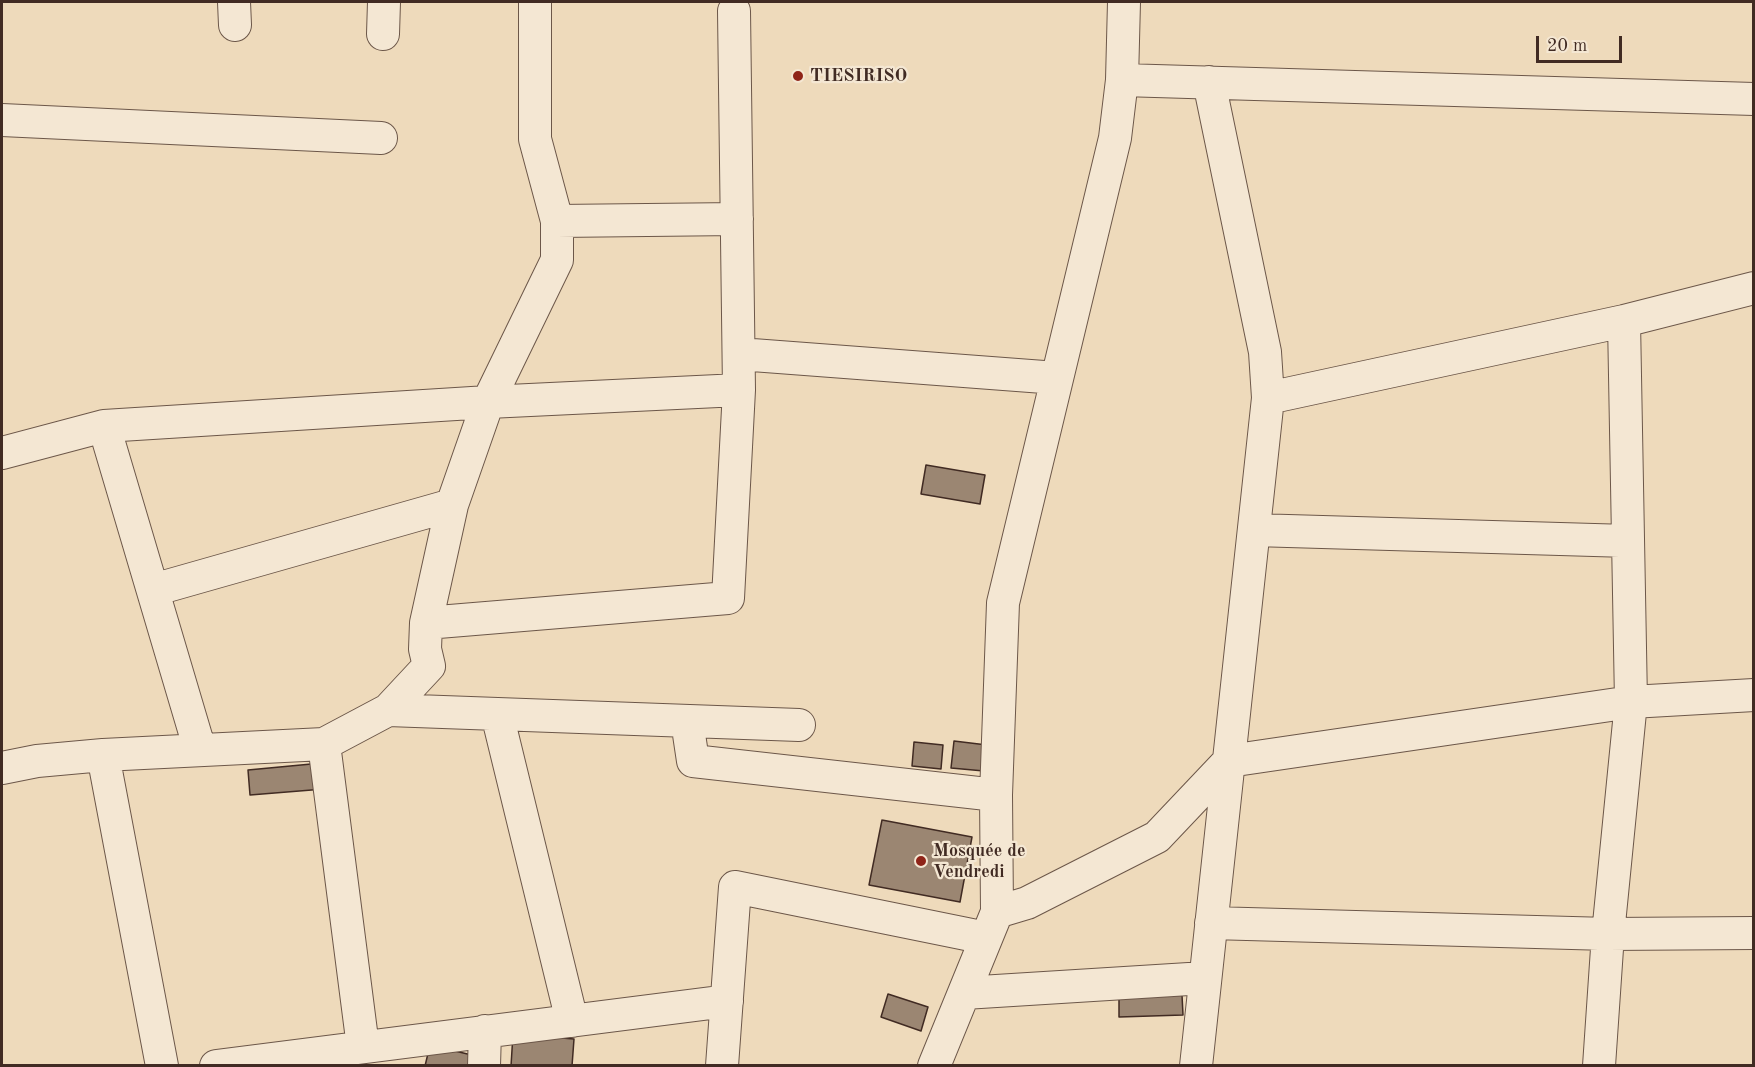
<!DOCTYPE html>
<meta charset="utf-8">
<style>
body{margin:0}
#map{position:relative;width:1755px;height:1067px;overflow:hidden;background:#eedabb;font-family:"Old Standard TT",serif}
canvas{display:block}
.frame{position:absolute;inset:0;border:3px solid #412b23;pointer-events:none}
.scale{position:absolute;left:1536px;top:36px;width:86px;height:27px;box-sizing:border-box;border:3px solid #412b23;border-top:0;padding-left:8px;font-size:18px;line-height:21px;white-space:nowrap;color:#412b23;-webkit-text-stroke:4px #f4e7d3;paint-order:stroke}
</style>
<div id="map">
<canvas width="1755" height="1067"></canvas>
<div class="frame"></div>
<div class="scale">20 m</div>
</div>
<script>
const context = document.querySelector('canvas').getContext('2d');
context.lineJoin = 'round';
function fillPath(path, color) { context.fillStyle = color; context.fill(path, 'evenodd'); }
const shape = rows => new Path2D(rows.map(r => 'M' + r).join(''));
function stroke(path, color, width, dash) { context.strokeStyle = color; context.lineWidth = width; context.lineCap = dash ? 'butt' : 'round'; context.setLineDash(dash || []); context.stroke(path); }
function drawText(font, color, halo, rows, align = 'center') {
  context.font = font + ' "Old Standard TT",serif'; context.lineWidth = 4.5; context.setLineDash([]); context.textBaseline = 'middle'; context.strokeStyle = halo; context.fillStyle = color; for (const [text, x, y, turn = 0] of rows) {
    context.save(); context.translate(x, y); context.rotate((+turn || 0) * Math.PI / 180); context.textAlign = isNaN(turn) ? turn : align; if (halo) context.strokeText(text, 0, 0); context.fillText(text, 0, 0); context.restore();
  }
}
const building = shape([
 [926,465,985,475,980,504,921,494,926,465],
 [954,741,987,745,984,771,951,768,954,741],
 [914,742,943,745,941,769,912,766,914,742],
 [322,763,324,789,250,795,248,770,322,763],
 [882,820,972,837,960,902,869,885,882,820],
 [888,994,928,1007,921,1031,881,1017,888,994],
 [1182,995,1183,1015,1119,1017,1119,997,1182,995],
 [513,1034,574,1039,572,1066,511,1066,513,1034],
 [430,1045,480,1057,477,1066,425,1066,430,1045]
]);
fillPath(building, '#9b8672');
stroke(building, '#412b23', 1.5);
const minor = shape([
 [234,2,235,25],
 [383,34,384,2],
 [1122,80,1754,99],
 [1209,82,1265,352,1268,398],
 [2,120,381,138],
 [557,221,737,219],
 [739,354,1057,378],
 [104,426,200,750],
 [2,453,104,426,488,402,739,390],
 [1254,530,1628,541],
 [153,590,452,505],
 [426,623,728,598,739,390,734,11],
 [388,710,799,725],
 [497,714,572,1021],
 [687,721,693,761,996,795],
 [324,744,363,1047],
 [103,755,162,1066],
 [2,768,37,761,103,755,324,744,388,710,429,666,425,649,426,623,452,505,488,402,557,260,557,221,535,139,535,2],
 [997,912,1027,903,1157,837,1229,761,1631,702,1754,695],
 [1211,923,1608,934,1754,933],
 [964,993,1205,978],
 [216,1066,727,1001],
 [484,1066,485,1031],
 [722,1066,735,887,986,938],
 [934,1066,997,912,996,795,1003,603,1115,138,1122,80,1124,2],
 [1196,1066,1268,398,1624,321,1754,288],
 [1599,1066,1608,934,1631,702,1624,321]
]);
stroke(minor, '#6c5749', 34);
stroke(minor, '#f4e7d3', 32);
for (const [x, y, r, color] of [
 [798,76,6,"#8f2418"],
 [921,861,6,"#8f2418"]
]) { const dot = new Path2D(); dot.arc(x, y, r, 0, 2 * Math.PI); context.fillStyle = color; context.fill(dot); stroke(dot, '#f4e7d3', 2); }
drawText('bold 18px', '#412b23', '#f4e7d3', [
 ["TIESIRISO",810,76],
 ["Mosquée de",933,851],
 ["Vendredi",933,872]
], 'left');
</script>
